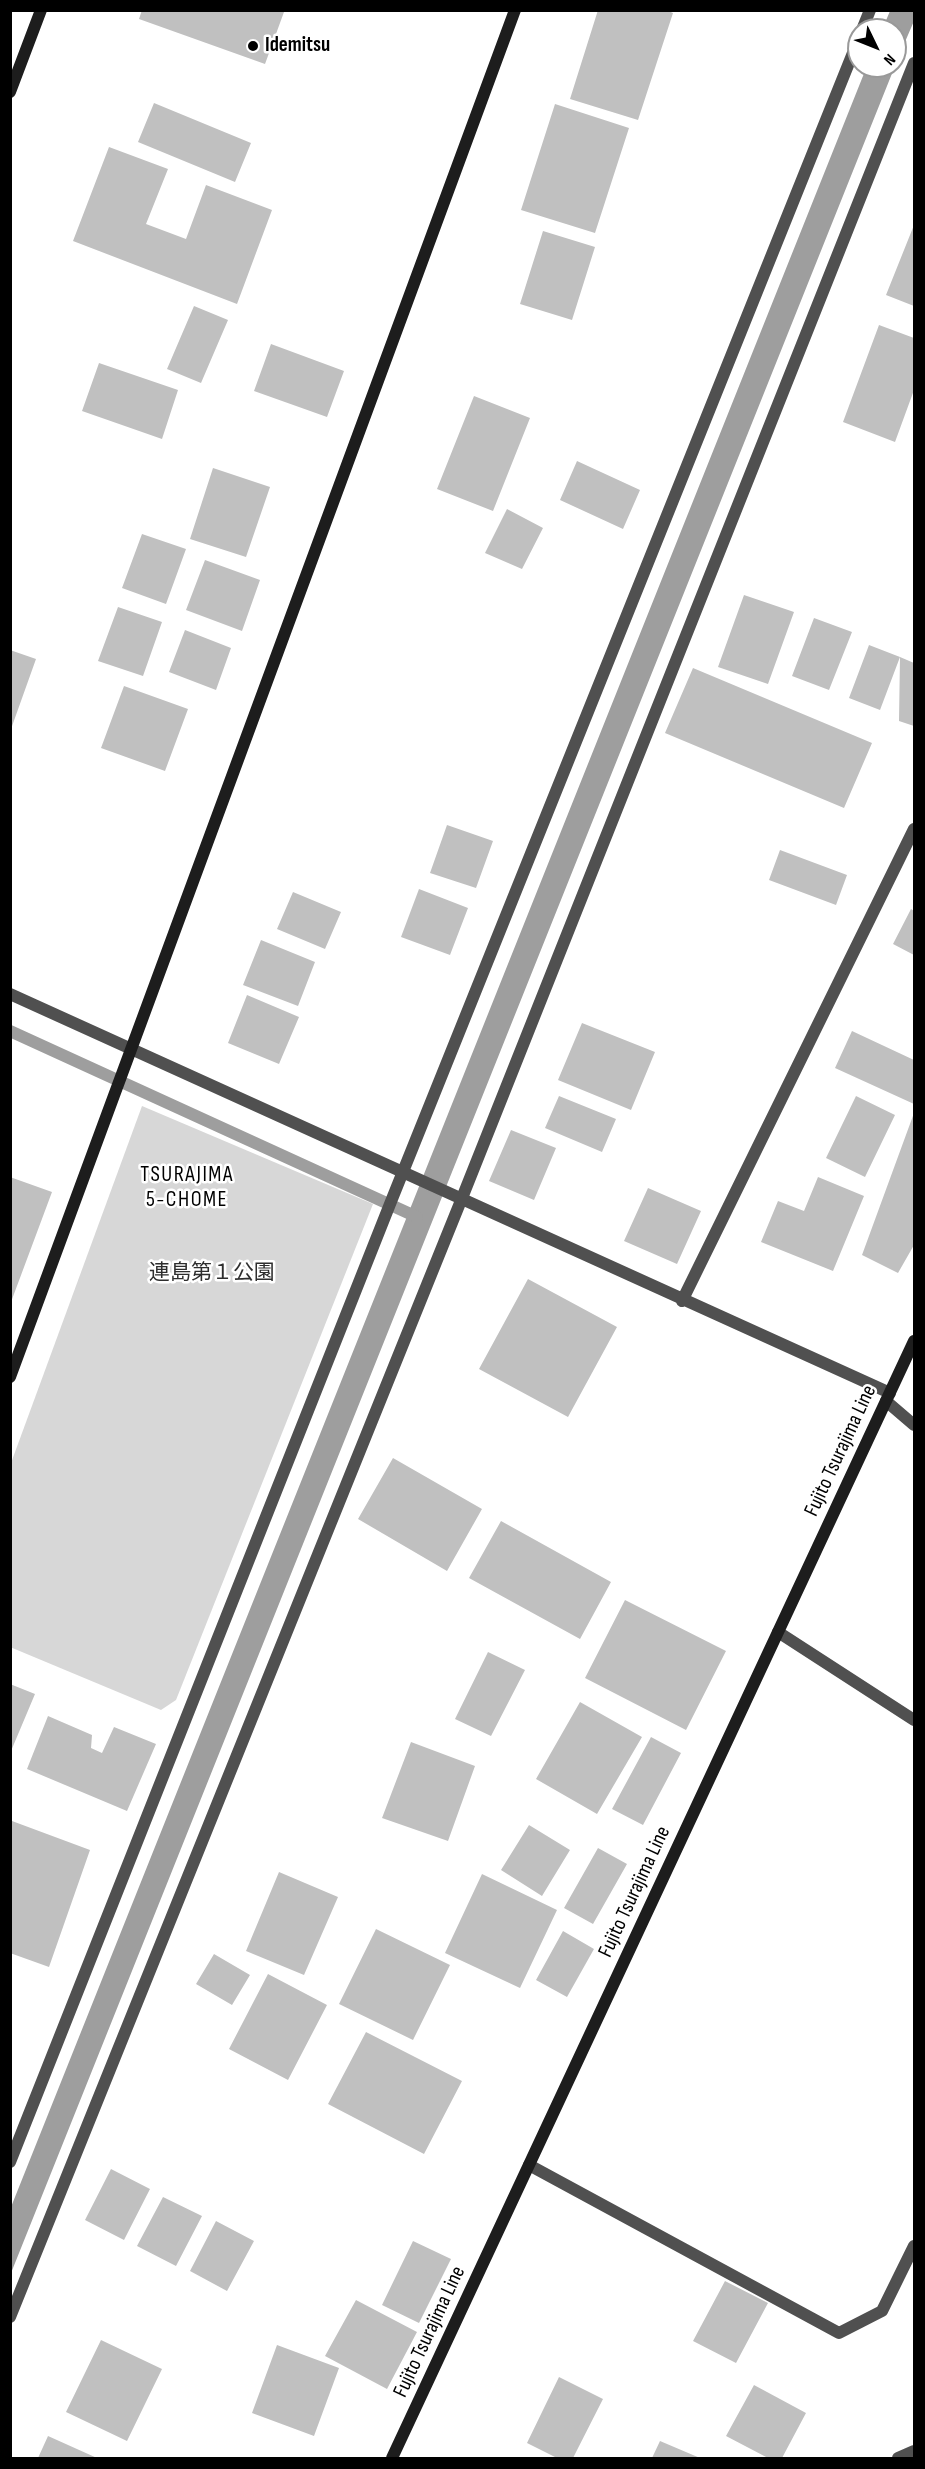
<!DOCTYPE html>
<meta charset="utf-8">
<style>
body{margin:0}
#map{position:relative;width:925px;height:2469px;overflow:hidden;background:#fff;font-family:"Sofia Sans Condensed",sans-serif}
canvas{display:block}
.frame{position:absolute;inset:0;border:12px solid #000;pointer-events:none}
.north{position:absolute;left:847px;top:18px;width:60px;height:60px;box-sizing:border-box;background:#fff;border:2px solid #999;border-radius:50%;rotate:133deg;font-size:16px;font-weight:700;line-height:24px;text-align:center;color:#000}
.north::after{content:'';display:block;margin:auto;width:21px;height:27px;background:#000;clip-path:polygon(50% 0,100% 100%,50% 72%,0 100%)}
</style>
<div id="map">
<canvas width="925" height="2469"></canvas>
<div class="frame"></div>
<div class="north">N</div>
</div>
<script>
const context = document.querySelector('canvas').getContext('2d');
context.lineJoin = 'round';
function fillPath(path, color) { context.fillStyle = color; context.fill(path, 'evenodd'); }
const shape = rows => new Path2D(rows.map(r => 'M' + r).join(''));
function stroke(path, color, width, dash) { context.strokeStyle = color; context.lineWidth = width; context.lineCap = dash ? 'butt' : 'round'; context.setLineDash(dash || []); context.stroke(path); }
function drawText(font, color, halo, rows, align = 'center') {
  context.font = font + ' "Sofia Sans Condensed","Noto Sans JP",sans-serif'; context.lineWidth = 5; context.setLineDash([]); context.textBaseline = 'middle'; context.strokeStyle = halo; context.fillStyle = color; for (const [text, x, y, turn = 0] of rows) {
    context.save(); context.translate(x, y); context.rotate((+turn || 0) * Math.PI / 180); context.textAlign = isNaN(turn) ? turn : align; if (halo) context.strokeText(text, 0, 0); context.fillText(text, 0, 0); context.restore();
  }
}
fillPath(shape([
 [142,1106,373,1204,176,1700,161,1710,10,1647,11,1463]
]), '#d7d7d7');
fillPath(shape([
 [890,11,914,11,914,21,895,65,895,30,882,30],
 [867,66,895,66,11,2273,11,2207]
]), '#9e9e9e');
stroke(shape([
 [10,1031,417,1217]
]), '#9e9e9e', 12);
fillPath(shape([
 [142,10,279,10,284,12,265,64,139,19],
 [598,10,666,10,673,13,638,120,570,99],
 [154,103,251,143,235,182,138,142],
 [555,104,629,128,595,233,521,210],
 [109,147,168,169,146,224,186,239,206,185,272,210,237,304,73,241],
 [914,225,914,306,886,295],
 [543,231,595,247,572,320,520,304],
 [194,306,228,320,201,383,167,369],
 [879,325,914,338,914,390,895,442,843,422],
 [271,344,344,371,327,417,254,391],
 [99,363,178,390,162,439,82,411],
 [474,396,530,418,493,511,437,489],
 [577,461,640,490,623,529,560,500],
 [213,468,270,487,246,557,190,539],
 [507,509,543,528,522,569,485,553],
 [142,534,186,549,166,604,122,588],
 [205,560,260,580,242,631,186,610],
 [744,595,794,612,768,684,718,667],
 [118,607,162,622,143,676,98,661],
 [814,618,852,632,829,690,792,676],
 [185,630,231,648,216,690,169,672],
 [869,645,900,657,880,710,849,698],
 [10,650,36,659,11,729,10,729],
 [900,657,914,663,914,726,899,721],
 [693,668,872,743,844,808,665,733],
 [124,686,188,709,165,771,101,748],
 [447,825,493,841,476,888,430,873],
 [780,850,847,875,836,905,769,880],
 [419,889,468,908,450,955,401,937],
 [293,892,341,912,325,949,277,929],
 [911,909,914,911,914,955,893,944],
 [261,940,315,962,298,1006,243,985],
 [247,995,299,1017,279,1064,228,1043],
 [582,1023,655,1052,631,1110,558,1080],
 [852,1031,914,1060,914,1104,835,1068],
 [559,1096,616,1119,602,1152,545,1128],
 [856,1096,895,1115,865,1177,826,1158],
 [914,1113,914,1245,898,1273,862,1255],
 [511,1130,556,1148,534,1200,489,1181],
 [10,1177,52,1192,11,1302,10,1302],
 [818,1177,864,1196,833,1271,761,1242,778,1201,804,1211],
 [648,1188,701,1211,677,1264,624,1241],
 [528,1279,617,1327,568,1417,479,1369],
 [393,1458,482,1509,447,1571,358,1519],
 [501,1521,611,1582,580,1639,469,1578],
 [625,1600,726,1651,686,1730,585,1678],
 [488,1652,525,1670,491,1736,455,1719],
 [10,1684,35,1694,11,1751,10,1751],
 [580,1702,642,1737,597,1814,536,1779],
 [48,1716,92,1735,91,1748,102,1753,114,1727,156,1744,127,1811,27,1769],
 [651,1737,681,1753,643,1825,612,1809],
 [411,1742,475,1766,448,1841,382,1818],
 [12,1821,90,1850,49,1967,10,1953],
 [529,1825,570,1850,542,1896,501,1870],
 [598,1848,627,1864,593,1924,564,1908],
 [279,1872,338,1897,304,1975,246,1951],
 [482,1874,557,1910,520,1988,445,1953],
 [376,1929,450,1965,413,2040,339,2004],
 [563,1931,594,1949,567,1997,536,1980],
 [214,1954,250,1975,232,2005,196,1984],
 [268,1974,327,2005,288,2080,229,2049],
 [366,2032,462,2081,424,2154,328,2104],
 [111,2169,150,2189,124,2240,85,2220],
 [163,2197,202,2216,176,2266,137,2246],
 [216,2221,254,2241,227,2291,190,2271],
 [413,2241,451,2259,419,2323,382,2305],
 [725,2281,768,2303,736,2363,693,2341],
 [356,2300,417,2332,387,2389,325,2356],
 [101,2340,162,2369,127,2441,66,2412],
 [277,2345,339,2368,314,2436,252,2413],
 [559,2377,603,2399,573,2458,557,2458,527,2443],
 [754,2385,806,2413,782,2458,768,2458,726,2436],
 [48,2436,97,2458,38,2458],
 [660,2441,700,2458,652,2458]
]), '#c0c0c0');
stroke(shape([
 [778,1632,914,1720],
 [529,2165,839,2333,882,2311,914,2246]
]), '#505050', 12);
stroke(shape([
 [862,30,870,10],
 [10,994,890,1393],
 [682,1301,914,829],
 [886,1401,914,1425],
 [10,2162,392,1199,859,38],
 [10,2317,462,1198,914,63],
 [898,2458,914,2451]
]), '#505050', 12);
stroke(shape([
 [10,92,41,10],
 [10,1377,515,10],
 [392,2458,914,1341]
]), '#1d1d1d', 12);
for (const [x, y, r, color] of [
 [253,46,6,"#000"]
]) { const dot = new Path2D(); dot.arc(x, y, r, 0, 2 * Math.PI); context.fillStyle = color; context.fill(dot); stroke(dot, '#fff', 2); }
drawText('bold 21px', '#000', '#fff', [
 ["Idemitsu",265,46]
], 'left');
drawText('21px', '#2e2e2e', '#fff', [
 ["連島第１公園",212,1274]
]);
drawText('21px', '#000', '#fff', [
 ["Fujito Tsurajima Line",841,1451,-65],
 ["Fujito Tsurajima Line",635,1892,-65],
 ["Fujito Tsurajima Line",430,2332,-65]
]);
context.letterSpacing = '1.5px';
drawText('22px', '#000', '#fff', [
 ["TSURAJIMA",187,1175],
 ["5-CHOME",187,1200]
]);
context.letterSpacing = '0px';
</script>
